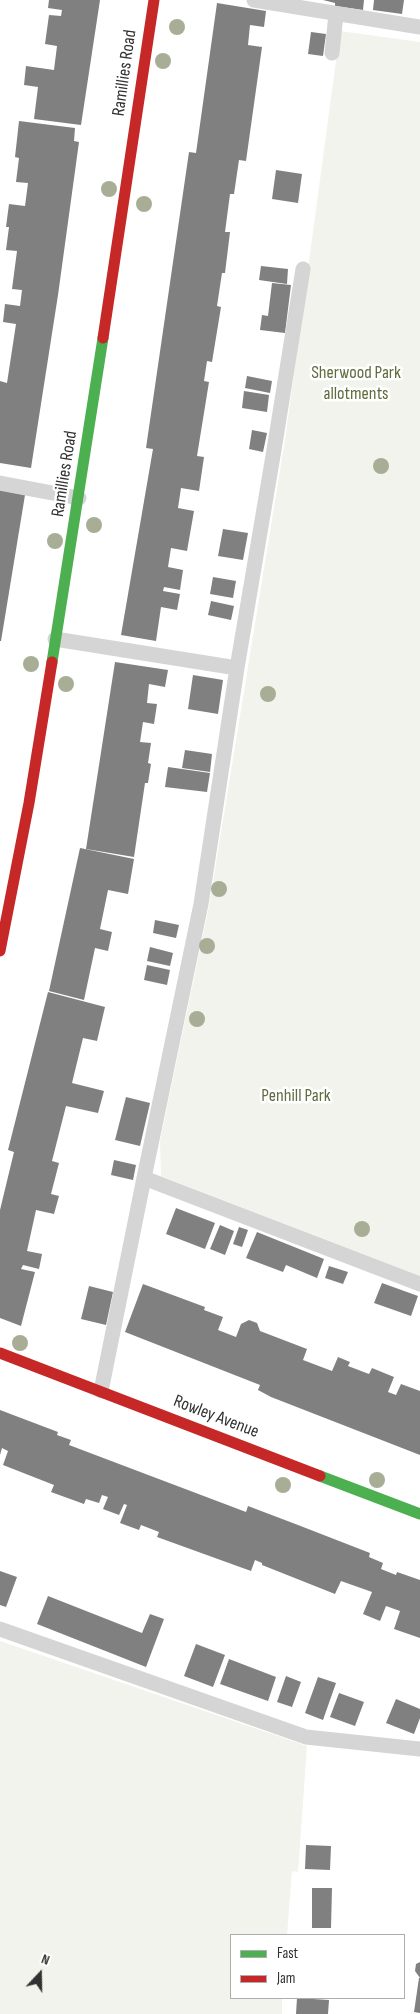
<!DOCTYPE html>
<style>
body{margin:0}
#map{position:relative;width:420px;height:2014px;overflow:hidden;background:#fff;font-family:"Sofia Sans Condensed",sans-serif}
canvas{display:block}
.legend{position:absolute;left:230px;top:1934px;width:175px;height:65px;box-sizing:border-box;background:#fff;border:1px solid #adadad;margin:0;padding:6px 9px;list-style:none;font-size:15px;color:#313131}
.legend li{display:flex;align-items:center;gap:10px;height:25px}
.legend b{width:25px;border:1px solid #adadad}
.north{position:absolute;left:15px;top:1949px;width:50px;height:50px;-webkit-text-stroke:4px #fff;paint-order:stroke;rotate:21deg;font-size:14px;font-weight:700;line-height:20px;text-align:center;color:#313131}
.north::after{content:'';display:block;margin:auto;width:18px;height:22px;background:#313131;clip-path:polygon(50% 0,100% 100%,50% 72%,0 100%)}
</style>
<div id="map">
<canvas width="420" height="2014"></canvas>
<ul class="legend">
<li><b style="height:6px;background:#4caf50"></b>Fast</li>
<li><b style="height:6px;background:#c62828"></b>Jam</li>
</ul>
<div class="north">N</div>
</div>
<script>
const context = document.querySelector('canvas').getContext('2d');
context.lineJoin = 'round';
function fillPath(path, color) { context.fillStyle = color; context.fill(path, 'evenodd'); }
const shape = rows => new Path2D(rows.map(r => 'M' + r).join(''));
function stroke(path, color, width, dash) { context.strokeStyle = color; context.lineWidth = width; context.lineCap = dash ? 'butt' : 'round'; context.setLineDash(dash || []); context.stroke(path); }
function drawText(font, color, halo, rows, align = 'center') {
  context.font = font + ' "Sofia Sans Condensed",sans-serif'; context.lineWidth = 5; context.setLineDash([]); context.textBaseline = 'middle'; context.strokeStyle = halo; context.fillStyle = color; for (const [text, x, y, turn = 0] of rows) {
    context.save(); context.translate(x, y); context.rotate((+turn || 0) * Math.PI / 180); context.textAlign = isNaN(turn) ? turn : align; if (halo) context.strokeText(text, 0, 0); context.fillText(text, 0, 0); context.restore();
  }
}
fillPath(shape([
 [340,31,420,42,420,1276,161,1176,160,1141,209,906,285,440],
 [0,1641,307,1746,298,1872,292,1871,287,1935,231,1935,231,1998,282,1998,282,2014,0,2014]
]), '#f2f3ec');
fillPath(shape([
 [49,0,100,0,81,125,34,119,38,87,24,85,26,66,54,70,57,46,45,44,49,15,61,16,62,10,48,8],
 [323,0,364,0,363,10,335,6,335,3],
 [374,0,404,0,402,14,373,10],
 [217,3,266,11,264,27,250,25,248,45,262,47,246,161,239,160,234,194,230,194,225,232,230,232,225,273,222,273,217,306,221,307,212,362,207,361,204,381,209,382,197,456,204,457,199,491,181,488,178,508,194,511,187,551,171,548,168,567,183,570,180,590,164,587,163,591,180,594,177,610,161,607,156,641,121,635,153,449,146,448,189,152,196,153],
 [311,32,326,34,323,56,308,54],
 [19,121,75,128,74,141,79,142,58,295,31,468,0,463,0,381,7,383,16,324,3,322,5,304,20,306,22,290,12,289,17,251,6,250,9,227,6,227,9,204,25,206,28,183,16,182,19,158,15,157],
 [276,170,302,174,298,203,272,199],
 [261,266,288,269,287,284,259,280],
 [272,283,291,285,285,333,260,330,262,315,268,316],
 [247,376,272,381,270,393,245,388],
 [244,391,269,395,267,412,242,408],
 [252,430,267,433,263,452,249,449],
 [0,490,25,495,1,641,0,641],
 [223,529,248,533,243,560,218,556],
 [213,577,236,581,233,598,210,594],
 [211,601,234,606,231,620,208,615],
 [115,662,168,670,165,687,149,684,147,703,157,704,154,724,143,722,140,742,151,743,148,763,151,764,148,783,145,783,134,857,86,849],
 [193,675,223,680,218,714,188,709],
 [185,750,212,754,210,772,182,768],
 [168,767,210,773,207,792,165,787],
 [80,848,134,859,128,894,108,890,100,929,112,932,108,951,95,948,84,1000,49,991],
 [155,920,179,925,176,938,153,933],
 [150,947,173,953,170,966,147,961],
 [147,965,170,970,167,985,144,980],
 [48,992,105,1007,97,1041,83,1038,72,1083,104,1091,98,1113,66,1106,52,1161,59,1163,51,1194,59,1196,54,1214,36,1210,27,1251,42,1254,39,1269,23,1265,21,1269,35,1272,21,1326,0,1318,0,1210,14,1152,8,1150],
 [126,1097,150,1103,140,1146,115,1140],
 [114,1160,136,1165,133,1180,111,1175],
 [176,1208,215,1223,205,1249,166,1234],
 [220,1225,234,1231,225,1255,210,1249],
 [239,1227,248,1230,242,1247,233,1244],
 [257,1232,324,1259,317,1278,286,1265,283,1272,246,1258],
 [329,1266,348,1272,343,1284,325,1278],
 [382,1283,418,1296,411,1316,374,1303],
 [143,1284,205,1307,204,1310,223,1317,218,1330,236,1337,241,1324,249,1320,257,1323,260,1331,307,1349,303,1360,332,1371,338,1357,350,1362,348,1366,369,1374,372,1368,394,1377,388,1392,396,1395,401,1384,420,1391,420,1455,271,1397,258,1390,260,1385,125,1332],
 [89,1286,113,1292,106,1325,81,1319],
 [0,1410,58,1432,57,1435,71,1440,69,1445,246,1512,248,1506,298,1525,370,1553,369,1557,383,1563,381,1569,396,1575,397,1572,420,1580,420,1638,394,1629,400,1611,386,1606,380,1621,363,1614,372,1592,341,1581,335,1594,262,1565,262,1563,255,1560,251,1571,157,1537,159,1532,141,1525,139,1530,120,1523,127,1505,124,1504,119,1515,103,1509,108,1497,102,1495,99,1503,86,1499,84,1504,51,1492,54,1485,3,1465,8,1451,2,1448,0,1455],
 [0,1571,17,1577,6,1607,0,1605],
 [48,1596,142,1633,150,1614,164,1619,146,1667,37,1624],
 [196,1644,225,1655,213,1687,184,1676],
 [229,1659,276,1677,268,1701,220,1684],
 [286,1676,301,1682,292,1707,277,1702],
 [318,1677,336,1683,323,1720,305,1713],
 [339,1693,364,1702,355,1726,330,1717],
 [396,1699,420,1709,420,1718,414,1734,386,1723],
 [306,1845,331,1846,330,1870,305,1869],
 [312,1888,332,1888,331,1928,312,1928],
 [420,1962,420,1978,415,1971,416,1964],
 [419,1978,420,1978,420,2013,414,2012],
 [297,1998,329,2000,328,2014,296,2014]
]), '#808080');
stroke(shape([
 [254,0,420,27],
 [332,53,336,14],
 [0,483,79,498],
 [55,639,237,668,274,450,303,269],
 [144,1178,201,904,237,668],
 [101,1391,144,1178,420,1284],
 [0,1629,306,1737,420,1749]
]), '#d5d5d5', 15);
stroke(shape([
 [52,662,103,338],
 [320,1476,420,1514]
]), '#4caf50', 11);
stroke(shape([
 [103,338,154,0],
 [0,951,29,803,52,662],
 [0,1353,320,1476]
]), '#c62828', 11);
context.fillStyle = '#a8ae95';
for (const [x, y] of [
 [177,27],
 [163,61],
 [109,189],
 [144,204],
 [381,466],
 [94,525],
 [55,541],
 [31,664],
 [66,684],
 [268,694],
 [219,889],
 [207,946],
 [197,1019],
 [362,1229],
 [20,1343],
 [377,1480],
 [283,1485]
]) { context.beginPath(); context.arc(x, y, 8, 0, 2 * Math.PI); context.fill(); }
drawText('18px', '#313131', '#fff', [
 ["Ramillies Road",125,73,-82],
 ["Ramillies Road",65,474,-81],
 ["Rowley Avenue",216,1417,21]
]);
drawText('18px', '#606c3f', '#fff', [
 ["Sherwood Park",356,373],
 ["allotments",356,394],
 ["Penhill Park",296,1096]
]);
</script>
